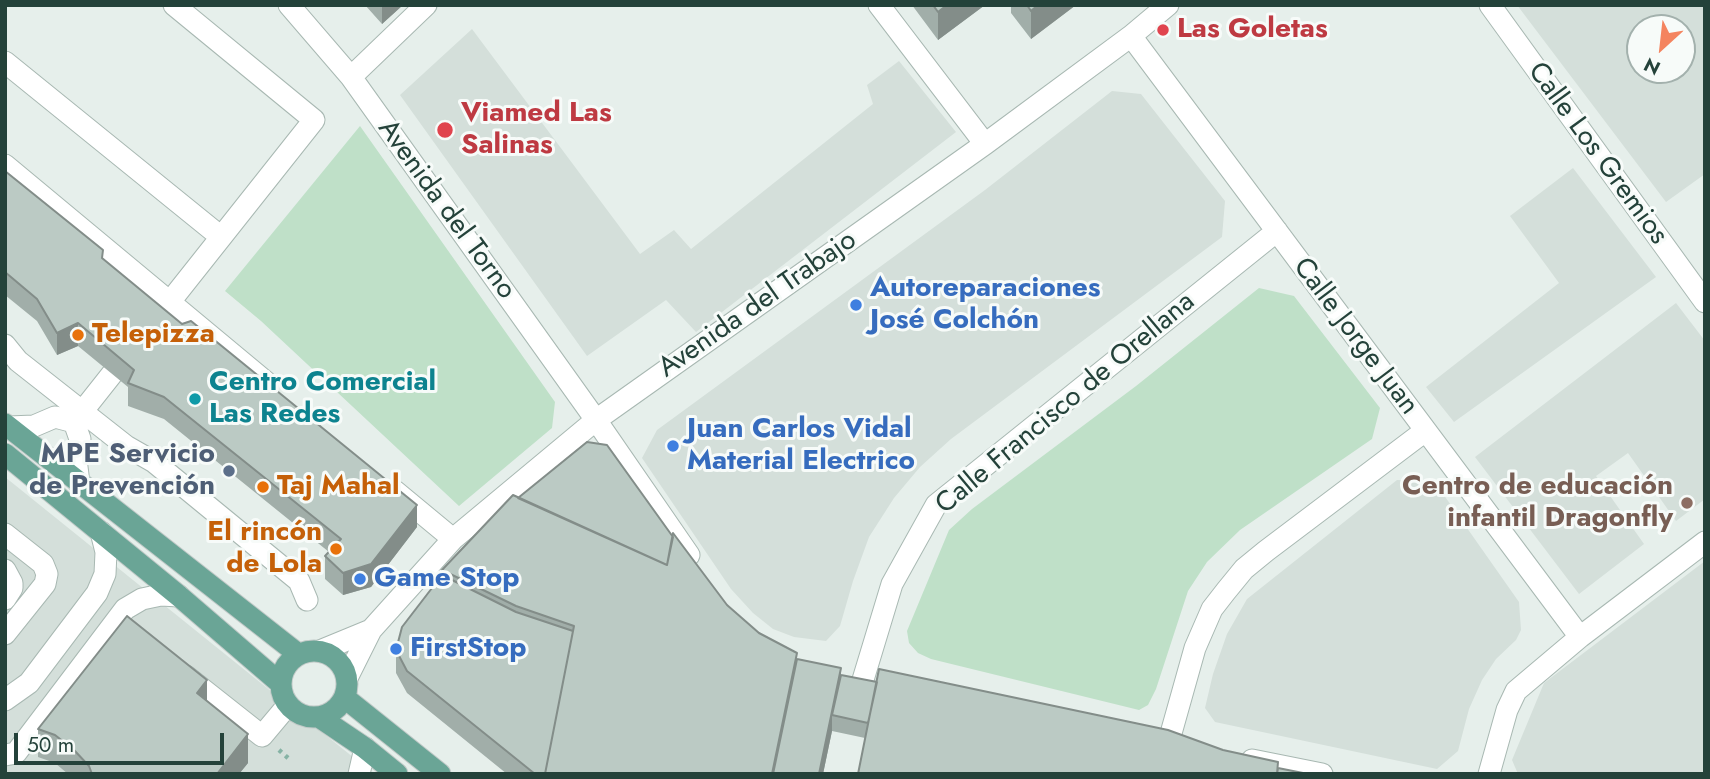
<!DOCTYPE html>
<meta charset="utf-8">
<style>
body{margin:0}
#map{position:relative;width:1710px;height:779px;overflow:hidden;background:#e6efeb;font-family:Jost,sans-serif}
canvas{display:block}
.frame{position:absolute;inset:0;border:7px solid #24423a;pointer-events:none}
.north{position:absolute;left:1626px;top:14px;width:70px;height:70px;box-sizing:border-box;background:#f7fbf9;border:2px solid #a3b1ad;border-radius:50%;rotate:207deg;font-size:19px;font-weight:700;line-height:28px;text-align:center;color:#24423a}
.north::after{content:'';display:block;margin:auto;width:24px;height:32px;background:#f4845f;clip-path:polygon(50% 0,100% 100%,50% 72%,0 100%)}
.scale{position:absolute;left:14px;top:733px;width:210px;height:32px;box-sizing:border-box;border:4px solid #24423a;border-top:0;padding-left:9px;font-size:21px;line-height:24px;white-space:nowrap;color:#24423a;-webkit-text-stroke:5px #f7fbf9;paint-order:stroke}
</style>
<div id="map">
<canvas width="1710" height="779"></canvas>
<div class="frame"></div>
<div class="north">N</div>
<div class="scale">50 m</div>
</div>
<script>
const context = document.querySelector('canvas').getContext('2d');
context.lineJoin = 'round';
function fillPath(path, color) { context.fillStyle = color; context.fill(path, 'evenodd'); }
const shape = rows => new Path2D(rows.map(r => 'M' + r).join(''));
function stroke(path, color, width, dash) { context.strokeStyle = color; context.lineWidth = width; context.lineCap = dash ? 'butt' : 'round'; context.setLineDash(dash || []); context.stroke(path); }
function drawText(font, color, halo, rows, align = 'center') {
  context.font = font + ' Jost,sans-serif'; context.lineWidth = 6; context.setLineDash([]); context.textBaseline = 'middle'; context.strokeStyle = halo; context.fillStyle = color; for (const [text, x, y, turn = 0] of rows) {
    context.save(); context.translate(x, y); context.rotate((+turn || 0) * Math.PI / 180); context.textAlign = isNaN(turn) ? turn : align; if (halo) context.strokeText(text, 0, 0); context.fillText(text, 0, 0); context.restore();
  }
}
fillPath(shape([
 [1517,5,1705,5,1705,174,1666,202],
 [1682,28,1682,70,1640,70,1640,28],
 [472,29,640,254,674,230,691,249,873,104,867,85,899,61,956,132,696,332,666,300,587,356,400,95],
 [1112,91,1141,94,1225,201,1222,237,951,439,920,467,894,498,869,537,853,581,840,626,826,641,794,637,773,629,753,613,731,589,642,458,657,430,985,190],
 [1573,168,1656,277,1454,422,1426,387,1559,283,1510,216],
 [1676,303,1705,341,1705,499,1676,521,1628,453,1596,476,1644,544,1579,594,1475,457],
 [5,477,374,774,5,774],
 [1397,480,1434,481,1519,602,1521,630,1516,640,1496,659,1482,680,1469,709,1458,751,1437,769,1215,722,1205,708,1213,674,1227,634,1247,599],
 [1705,561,1705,774,1518,774,1512,760,1544,683]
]), '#d4dfda');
fillPath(shape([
 [360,126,555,402,552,428,459,506,261,321,225,291],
 [1259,288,1294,296,1380,408,1372,439,1240,530,1207,562,1188,591,1156,689,1148,705,1139,710,931,659,918,653,909,643,907,631,949,530,972,509,1136,386]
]), '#bfe0c8');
const minor = shape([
 [289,5,351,77,596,420,689,555],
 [879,5,985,144],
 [1490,5,1705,302],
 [1131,36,1580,637],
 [5,62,221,237],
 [351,77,426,5],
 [5,165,266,382],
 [161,313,314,120,174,5],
 [5,345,18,361,126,446,154,462,299,581,307,600],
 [74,422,80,439,76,459,79,483],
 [74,422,112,374],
 [9,427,34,426,55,417,74,422],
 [395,491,453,539],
 [5,534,43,564,47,574,45,584,5,634],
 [5,570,12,583,12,588,5,599],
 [320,651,371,630],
 [186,676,262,736,288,705],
 [347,678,371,630,453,539,596,420,985,144,1131,36,1168,5],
 [862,683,892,584,936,505,1277,231],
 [5,700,29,683,97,593,105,574,106,552,101,532],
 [1168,744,1195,648,1212,609,1226,591,1244,569,1266,551,1425,431],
 [5,755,16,753,125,609,142,599,161,595,179,596],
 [1252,760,1322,774],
 [359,774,365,748],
 [1489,774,1507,710,1516,691,1580,637,1705,542]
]);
const major = shape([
 [5,424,298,654],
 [5,454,179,596,280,683],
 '281 684a33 33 0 1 1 66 0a33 33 0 1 1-66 0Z',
 [345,698,440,774],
 [319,717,365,748,397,774]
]);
stroke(minor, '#a8b8b2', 23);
stroke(major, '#c2cac8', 23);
stroke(shape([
 [279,750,288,758]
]), '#86b3a5', 4.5, [3.5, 5]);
stroke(minor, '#fff', 21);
stroke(major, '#6aa596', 21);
fillPath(shape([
 [365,5,403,5,382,24],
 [912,5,985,5,938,40],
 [1011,5,1076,5,1031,39,1011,13],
 [5,171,103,260,417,527,371,587,343,595,325,579,325,556,329,552,164,419,128,406,128,387,78,346,57,355,37,321,5,295],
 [518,498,673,537,727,605,759,633,797,659,841,675,877,682,865,738,832,731,823,774,507,774,407,693,396,673,396,650,442,575,442,570],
 [207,702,248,763,239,774,68,774,55,763,38,757,38,729]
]), '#a1aea9');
fillPath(shape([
 [382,5,403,5,382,24],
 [947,5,985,5,938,40,938,12],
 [1038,5,1076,5,1031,39,1031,11],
 [78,323,78,346,57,355,57,333],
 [417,505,417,527,371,587,343,595,343,573],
 [797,653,797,682,778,774,772,774],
 [841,668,841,691,832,715,832,731,823,774,819,774],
 [207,680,207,708,197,693],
 [248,734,248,763,239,774,217,774]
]), '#838d89');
const building = shape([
 [933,5,947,5,938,12,933,5],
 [1027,5,1038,5,1031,11,1027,5],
 [5,171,103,250,102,258,182,324,191,321,417,505,371,564,343,573,325,556,341,539,164,397,128,383,134,370,78,323,57,333,37,299,5,272,5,171],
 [587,442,607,445,673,537,667,565,518,498,587,442],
 [513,495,667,565,673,533,727,605,759,633,797,653,772,774,545,774,574,626,516,606,442,570,513,495],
 [442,575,516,612,573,631,545,774,535,774,407,671,396,650,402,627,442,575],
 [127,616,207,680,197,693,248,734,217,774,92,774,89,766,74,750,55,735,38,729,127,616],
 [797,659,841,668,819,774,773,774,797,659],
 [879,669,1168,730,1223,750,1278,762,1277,774,858,774,879,669],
 [841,675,877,682,868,723,832,715,841,675],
 [1278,768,1308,774,1277,774,1278,768]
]);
fillPath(building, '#bbcac4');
stroke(building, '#838d89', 2);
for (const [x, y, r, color] of [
 [1163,30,7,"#e0444e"],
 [445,130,9,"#e0444e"],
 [856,305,7,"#3f7fe0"],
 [78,335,7,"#e8710a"],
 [195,399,7,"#0f9aa8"],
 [673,446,7,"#3f7fe0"],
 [229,471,7,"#5c6f8a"],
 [263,487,7,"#e8710a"],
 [1687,503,7,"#8d6e63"],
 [336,549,7,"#e8710a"],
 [360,579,7,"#3f7fe0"],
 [396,649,7,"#3f7fe0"]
]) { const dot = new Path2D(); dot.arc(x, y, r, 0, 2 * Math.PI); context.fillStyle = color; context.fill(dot); stroke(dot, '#f7fbf9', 2.5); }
drawText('bold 28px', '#be3a42', '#f7fbf9', [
 ["Las Goletas",1177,30],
 ["Viamed Las",461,114],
 ["Salinas",461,146]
], 'left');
drawText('28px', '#24423a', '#f7fbf9', [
 ["Calle Los Gremios",1597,154,54],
 ["Avenida del Torno",446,210,54],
 ["Avenida del Trabajo",758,305,-35],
 ["Calle Jorge Juan",1355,337,53],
 ["Calle Francisco de Orellana",1066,404,-40]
]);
drawText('bold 28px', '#366cbe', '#f7fbf9', [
 ["Autoreparaciones",870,289],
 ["José Colchón",870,321],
 ["Juan Carlos Vidal",687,430],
 ["Material Electrico",687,462],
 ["Game Stop",374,579],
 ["FirstStop",410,649]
], 'left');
drawText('bold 28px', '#c56008', '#f7fbf9', [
 ["Telepizza",92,335],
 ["Taj Mahal",277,487],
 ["El rincón",322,533,"right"],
 ["de Lola",322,565,"right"]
], 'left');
drawText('bold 28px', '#0d838f', '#f7fbf9', [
 ["Centro Comercial",209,383],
 ["Las Redes",209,415]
], 'left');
drawText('bold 28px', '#4e5e75', '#f7fbf9', [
 ["MPE Servicio",215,455],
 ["de Prevención",215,487]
], 'right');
drawText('bold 28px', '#785e54', '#f7fbf9', [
 ["Centro de educación",1673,487],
 ["infantil Dragonfly",1673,519]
], 'right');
</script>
